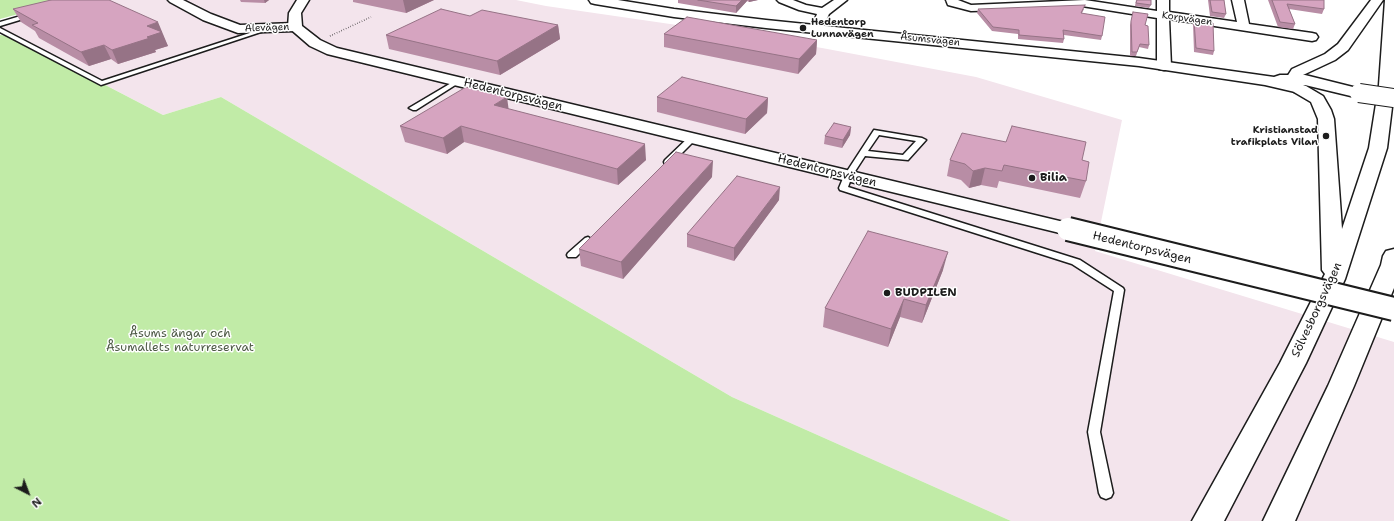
<!DOCTYPE html>
<meta charset="utf-8">
<style>
body{margin:0}
#map{position:relative;width:1394px;height:521px;overflow:hidden;background:#fff;font-family:"Shantell Sans",sans-serif}
canvas{display:block}
.north{position:absolute;left:8px;top:473px;width:40px;height:40px;-webkit-text-stroke:3px #fff;paint-order:stroke;rotate:138deg;font-size:11px;font-weight:700;line-height:16px;text-align:center;color:#1c1c1c}
.north::after{content:'';display:block;margin:auto;width:14px;height:18px;background:#1c1c1c;clip-path:polygon(50% 0,100% 100%,50% 72%,0 100%)}
</style>
<div id="map">
<canvas width="1394" height="521"></canvas>
<div class="north">N</div>
</div>
<script>
const context = document.querySelector('canvas').getContext('2d');
context.lineJoin = 'round';
function fillPath(path, color) { context.fillStyle = color; context.fill(path, 'evenodd'); }
const shape = rows => new Path2D(rows.map(r => 'M' + r).join(''));
function stroke(path, color, width, dash) { context.strokeStyle = color; context.lineWidth = width; context.lineCap = dash ? 'butt' : 'round'; context.setLineDash(dash || []); context.stroke(path); }
function drawText(font, color, halo, rows, align = 'center') {
  context.font = font + ' "Shantell Sans",sans-serif'; context.lineWidth = 3; context.setLineDash([]); context.textBaseline = 'middle'; context.strokeStyle = halo; context.fillStyle = color; for (const [text, x, y, turn = 0] of rows) {
    context.save(); context.translate(x, y); context.rotate((+turn || 0) * Math.PI / 180); context.textAlign = isNaN(turn) ? turn : align; if (halo) context.strokeText(text, 0, 0); context.fillText(text, 0, 0); context.restore();
  }
}
fillPath(shape([
 [103,0,516,0,546,6,677,25,822,48,976,77,1122,120,1095,251,1394,342,1394,521,1011,521,732,397,221,97,163,115,0,30,0,24]
]), '#f3e4ec');
fillPath(shape([
 [0,0,59,0,33,10,0,19],
 [0,35,11,36,163,115,221,97,732,397,1011,521,0,521]
]), '#c1eba7');
const lane = shape([
 [31,13,33,14,33,16,0,26,0,22,31,13],
 [0,28,102,81,265,28,270,29,101,85,0,32,0,28],
 [458,79,460,80,460,82,416,110,413,110,409,108,458,79],
 [874,130,922,138,926,140,908,160,865,156,852,176,848,187,1080,260,1123,288,1124,290,1100,432,1113,493,1111,497,1106,499,1101,497,1099,493,1088,432,1114,291,1072,264,840,190,839,188,844,176,874,130],
 [879,135,916,141,903,155,868,151,879,135],
 [690,136,696,136,697,138,671,164,665,164,664,162,665,160,690,136],
 [588,237,593,240,576,257,568,257,567,255,568,253,585,238,588,237]
]);
const street = shape([
 [168,0,183,0,211,14,240,25,295,23,299,24,301,27,299,30,295,31,238,33,203,20,170,2,168,0],
 [777,0,793,0,806,5,822,8,834,0,847,0,829,14,823,27,819,28,815,27,813,24,817,14,799,10,779,2,777,0],
 [946,0,958,0,971,5,1085,0,1157,11,1157,0,1169,0,1169,12,1237,22,1232,0,1244,0,1249,24,1312,33,1316,34,1318,37,1316,40,1312,41,1169,19,1171,66,1169,69,1164,70,1159,69,1157,66,1157,18,1082,6,1077,8,971,11,948,5,946,0]
]);
const secondary = shape([
 [297,0,309,0,301,13,302,26,320,40,337,48,1068,223,1075,225,1078,229,1075,233,1068,235,327,54,310,46,288,27,289,13,297,0],
 [589,0,618,0,674,9,766,20,1139,58,1274,77,1280,75,1305,75,1365,90,1367,93,1365,96,1359,98,1305,85,1301,85,1303,87,1301,90,1295,92,1265,85,1139,66,766,28,674,17,595,4,591,3,589,0]
]);
const highway = shape([
 [1371,0,1383,0,1348,50,1335,60,1303,75,1298,83,1293,85,1288,83,1285,80,1292,69,1325,54,1338,44,1371,0],
 [1385,0,1394,0,1394,91,1387,148,1345,279,1306,363,1224,521,1192,521,1280,363,1325,274,1322,270,1318,119,1311,102,1294,92,1292,89,1294,86,1300,84,1306,86,1323,96,1331,110,1334,119,1342,229,1369,148,1379,85,1385,0],
 [1394,249,1394,288,1354,386,1295,521,1263,521,1328,386,1381,265,1383,256,1386,251,1394,249]
]);
stroke(lane, '#1c1c1c', 3);
stroke(street, '#1c1c1c', 3);
stroke(secondary, '#1c1c1c', 3);
stroke(highway, '#1c1c1c', 3);
stroke(shape([
 [330,36,371,17]
]), '#1c1c1c', 1.5, [0.5, 2]);
fillPath(lane, '#fff');
fillPath(street, '#fff');
fillPath(secondary, '#fff');
fillPath(highway, '#fff');
const secondaryBridgeFar1 = shape([
 [1359,93,1394,98]
]);
const secondaryBridge = shape([
 [1068,229,1394,309]
]);
stroke(secondaryBridgeFar1, '#1c1c1c', 20, []);
stroke(secondaryBridge, '#1c1c1c', 26, []);
stroke(secondaryBridgeFar1, '#fff', 18);
stroke(secondaryBridge, '#fff', 22);
fillPath(shape([
 [240,0,269,0,265,3,241,2],
 [353,0,434,0,406,13,353,2],
 [678,0,758,0,749,2,747,1,736,13,678,3],
 [1136,0,1151,5,1149,8,1135,6],
 [1208,0,1224,0,1226,14,1224,18,1210,16],
 [1268,0,1324,0,1324,9,1322,14,1289,9,1295,24,1293,29,1278,27],
 [13,9,164,36,163,36,168,46,155,50,156,52,118,64,111,59,89,66,39,38,35,31,21,22],
 [978,9,1084,9,1082,13,1102,36,1101,40,1064,35,1064,39,1063,43,1018,39,1018,34,992,31,977,13],
 [1133,12,1145,25,1149,45,1148,49,1139,47,1136,56,1130,56,1130,25],
 [470,16,558,25,560,39,500,75,389,49,386,35],
 [1194,21,1214,51,1213,55,1194,52,1193,24],
 [664,34,817,40,816,54,798,74,664,47],
 [657,97,768,98,767,113,745,134,657,112],
 [509,109,646,160,618,185,464,142,447,154,405,142,400,126],
 [851,127,850,135,842,148,824,144,825,136],
 [950,160,1082,160,1086,181,1080,198,999,181,997,188,981,185,969,188,961,180,947,176],
 [712,177,623,279,581,266,579,249],
 [779,200,734,261,687,247,687,234],
 [943,270,922,323,900,317,888,347,823,327,825,308]
]), '#b88da5');
fillPath(shape([
 [264,0,269,0,265,3],
 [403,0,434,0,406,13],
 [742,0,747,0,747,1,736,13,736,6],
 [749,0,758,0,749,2],
 [158,22,168,46,155,50,156,52,118,64,112,50,147,37,147,26],
 [558,25,560,39,500,75,497,61],
 [817,40,816,54,798,74,799,59],
 [104,45,111,59,89,66,81,52],
 [507,97,509,112,494,105],
 [768,98,767,113,745,134,746,119],
 [461,126,464,142,447,154,443,138],
 [851,127,850,135,842,148,843,140],
 [645,144,646,160,618,185,617,169],
 [713,161,712,177,623,279,621,262],
 [985,168,981,185,969,188,973,171],
 [780,187,779,200,734,261,734,248],
 [948,252,943,270,922,323,926,305],
 [904,299,900,317,888,347,891,329]
]), '#967386');
const building = shape([
 [51,0,109,0,158,22,147,26,162,32,147,37,150,38,112,50,104,45,81,52,32,25,38,23,13,9,51,0],
 [698,0,742,0,736,6,698,0],
 [1137,0,1151,0,1151,5,1136,3,1137,0],
 [1210,0,1224,0,1226,14,1212,12,1210,0],
 [1272,0,1324,0,1324,9,1287,4,1295,24,1280,22,1272,0],
 [1085,5,1081,13,1105,17,1102,36,1063,30,1064,39,1019,35,1019,30,993,27,978,9,1085,5],
 [441,9,470,16,482,10,558,25,497,61,386,35,441,9],
 [1133,12,1148,14,1145,25,1148,26,1149,45,1140,44,1137,52,1132,52,1131,21,1133,12],
 [687,17,817,40,799,59,664,34,687,17],
 [1194,21,1213,23,1214,51,1196,48,1194,21],
 [682,77,768,98,746,119,657,97,682,77],
 [466,87,507,97,494,105,645,144,617,169,461,126,443,138,400,126,466,87],
 [834,123,851,127,843,140,825,136,834,123],
 [1012,126,1086,142,1082,160,1089,162,1086,181,1004,165,1002,171,985,168,973,171,965,164,950,160,962,133,1006,142,1012,126],
 [676,152,713,161,621,262,579,249,676,152],
 [737,176,780,187,734,248,687,234,737,176],
 [868,231,948,252,926,305,904,299,891,329,825,308,868,231]
]);
fillPath(building, '#d6a4c0');
stroke(building, '#967386', 1);
for (const [x, y, r, color] of [
 [803,28,4,"#1c1c1c"],
 [1326,136,4,"#1c1c1c"],
 [1032,178,4,"#1c1c1c"],
 [887,293,4,"#1c1c1c"]
]) { const dot = new Path2D(); dot.arc(x, y, r, 0, 2 * Math.PI); context.fillStyle = color; context.fill(dot); stroke(dot, '#fff', 1.5); }
drawText('10px', '#1c1c1c', '#fff', [
 ["Korpvägen",1187,19,8],
 ["Alevägen",267,28,-2],
 ["Åsumsvägen",930,40,6]
]);
drawText('bold 10px', '#1c1c1c', '#fff', [
 ["Hedentorp",811,22],
 ["Lunnavägen",811,34],
 ["Kristianstad",1318,130,"right"],
 ["trafikplats Vilan",1318,142,"right"]
], 'left');
drawText('12px', '#1c1c1c', '#fff', [
 ["Hedentorpsvägen",513,95,14],
 ["Hedentorpsvägen",827,171,14],
 ["Hedentorpsvägen",1142,248,14],
 ["Sölvesborgsvägen",1317,310,-65]
]);
drawText('bold 12px', '#1c1c1c', '#fff', [
 ["Bilia",1040,178],
 ["BUDPILEN",895,293]
], 'left');
drawText('12px', '#4e5a46', '#fff', [
 ["Åsums ängar och",180,334],
 ["Åsumallets naturreservat",180,348]
]);
</script>
